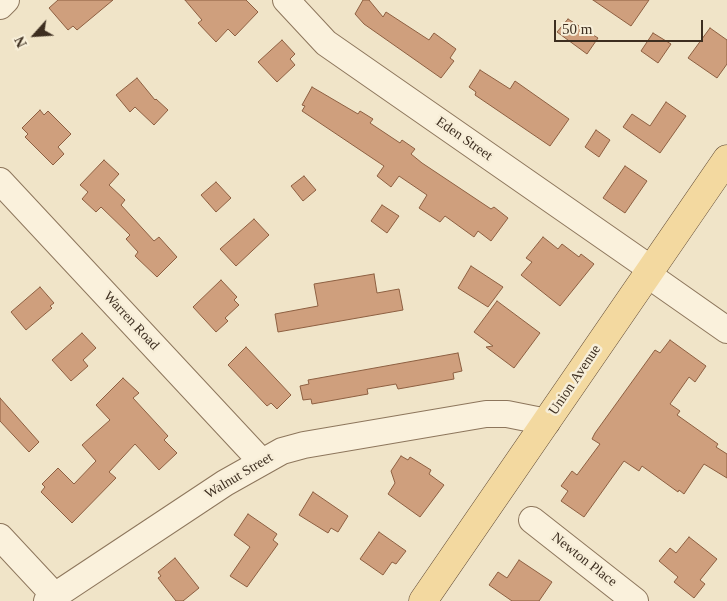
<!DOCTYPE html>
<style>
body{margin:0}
#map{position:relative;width:727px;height:601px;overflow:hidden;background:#f0e4c8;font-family:Georgia,serif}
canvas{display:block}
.north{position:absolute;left:10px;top:10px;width:50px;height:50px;-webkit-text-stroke:4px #f7eed8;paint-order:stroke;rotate:244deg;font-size:14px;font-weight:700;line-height:20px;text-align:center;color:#3d2e20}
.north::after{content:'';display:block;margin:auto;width:18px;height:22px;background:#3d2e20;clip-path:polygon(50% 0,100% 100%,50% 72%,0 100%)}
.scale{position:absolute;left:554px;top:20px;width:149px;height:22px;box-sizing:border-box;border:2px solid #3d2e20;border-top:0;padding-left:6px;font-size:15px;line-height:18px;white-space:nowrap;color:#3d2e20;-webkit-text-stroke:4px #f7eed8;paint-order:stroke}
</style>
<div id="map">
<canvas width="727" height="601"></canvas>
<div class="north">N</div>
<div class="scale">50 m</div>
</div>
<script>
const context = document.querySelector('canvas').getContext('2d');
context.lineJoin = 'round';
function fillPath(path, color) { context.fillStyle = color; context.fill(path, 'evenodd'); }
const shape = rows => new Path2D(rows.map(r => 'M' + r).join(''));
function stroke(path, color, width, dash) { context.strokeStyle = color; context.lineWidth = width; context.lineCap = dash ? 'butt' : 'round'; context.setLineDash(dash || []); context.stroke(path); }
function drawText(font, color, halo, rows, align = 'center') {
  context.font = font + ' Georgia,serif'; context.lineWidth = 5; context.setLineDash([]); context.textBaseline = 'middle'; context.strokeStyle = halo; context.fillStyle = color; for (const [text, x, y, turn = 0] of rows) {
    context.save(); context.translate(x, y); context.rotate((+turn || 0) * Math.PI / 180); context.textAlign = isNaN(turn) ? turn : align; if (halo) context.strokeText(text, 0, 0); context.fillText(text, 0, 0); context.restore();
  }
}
const building = shape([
 [58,0,113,0,77,30,73,26,68,30,49,8,58,0],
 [185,0,246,0,258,12,235,36,228,29,216,42,198,23,202,20,185,0],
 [363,0,369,0,383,17,386,12,429,40,434,33,456,49,450,58,454,61,441,78,364,24,355,14,363,0],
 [593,0,649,0,631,26,593,0],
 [568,19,598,38,587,54,557,32,568,19],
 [710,28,727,40,727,64,717,78,688,58,710,28],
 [653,33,671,44,658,63,641,51,653,33],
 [282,40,295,54,290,59,295,65,277,82,258,62,282,40],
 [480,70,510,89,515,81,569,119,550,146,475,95,476,92,469,87,480,70],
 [137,78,155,100,156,99,168,110,154,125,135,107,130,112,116,95,137,78],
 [312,87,358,114,360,111,373,119,370,123,400,143,402,140,415,149,411,154,422,163,491,209,494,207,508,218,491,241,478,231,474,237,445,216,440,222,419,208,427,195,399,176,391,187,377,176,384,166,302,111,305,106,302,105,312,87],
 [666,102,686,116,660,153,623,127,632,114,650,126,666,102],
 [40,110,44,115,48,111,71,134,58,147,64,154,53,165,25,137,28,134,22,128,40,110],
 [596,130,610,140,599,157,585,147,596,130],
 [104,160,119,174,109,185,125,200,121,205,154,241,159,237,177,257,157,277,135,256,138,252,126,239,130,235,101,207,96,212,82,199,88,192,80,185,104,160],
 [625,166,647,181,625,213,603,198,625,166],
 [304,176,316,190,303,201,291,186,304,176],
 [216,182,231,198,216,212,201,195,216,182],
 [382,205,399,216,387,233,371,221,382,205],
 [254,219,269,235,236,266,220,249,254,219],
 [543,237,558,249,562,244,579,257,581,254,594,264,560,306,521,275,532,262,526,258,543,237],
 [471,266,503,287,488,307,458,288,471,266],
 [374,274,377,293,399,289,403,310,278,332,275,314,318,306,314,284,374,274],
 [221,280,237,297,234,300,239,305,225,318,228,321,216,332,193,307,221,280],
 [40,287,54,303,50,306,52,308,26,330,11,312,40,287],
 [497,301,540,333,514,368,486,347,493,346,474,332,497,301],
 [82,333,96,348,83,360,88,366,71,381,52,360,82,333],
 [670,340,706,366,695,382,689,377,670,404,680,411,677,415,718,444,716,447,727,454,727,478,704,464,684,494,679,490,678,492,642,466,639,471,624,461,584,517,561,501,568,491,561,486,572,471,577,475,600,444,592,439,595,433,655,350,660,353,670,340],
 [246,347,291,395,277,409,271,403,267,406,228,365,246,347],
 [458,353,462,371,453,373,454,379,398,389,396,384,367,389,368,394,312,404,311,399,303,400,300,386,309,384,308,380,458,353],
 [123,378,139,393,133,398,168,436,164,440,177,453,159,470,135,444,109,472,116,478,72,523,41,492,45,487,42,484,58,468,74,484,96,461,82,445,110,420,96,405,123,378],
 [0,398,39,442,29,452,0,421,0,398],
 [401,456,408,460,410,457,431,470,429,474,444,485,420,517,388,494,395,483,391,471,401,456],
 [313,492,348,516,338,532,331,528,328,533,299,515,313,492],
 [248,514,277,534,273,540,278,544,247,587,230,576,250,547,234,535,248,514],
 [379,532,406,551,396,564,392,562,383,575,360,559,379,532],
 [689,537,717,559,700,580,705,584,694,598,674,582,678,577,659,561,670,548,676,553,689,537],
 [175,558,199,588,183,601,176,601,158,578,161,576,158,572,175,558],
 [519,560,552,582,539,601,512,601,489,585,498,572,507,578,519,560]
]);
fillPath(building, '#cf9f7d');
stroke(building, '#8d5f41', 1);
const minor = shape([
 [286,0,326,43,651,269],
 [0,6,6,0],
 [0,181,261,461],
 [647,274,727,330],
 [532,520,635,601],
 [0,537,55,596],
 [47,601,225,483,282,451,304,445,486,414,507,414,547,422]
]);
const major = shape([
 [423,601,727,159]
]);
stroke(minor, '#8d765c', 28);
stroke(major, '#5b4430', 29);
stroke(minor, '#faf1dc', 26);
stroke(major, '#f3d9a0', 28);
drawText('14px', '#3d2e20', '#f7eed8', [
 ["Eden Street",464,139,35],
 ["Warren Road",131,321,47],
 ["Union Avenue",575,380,-56],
 ["Walnut Street",239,476,-31],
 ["Newton Place",584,560,38]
]);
</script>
